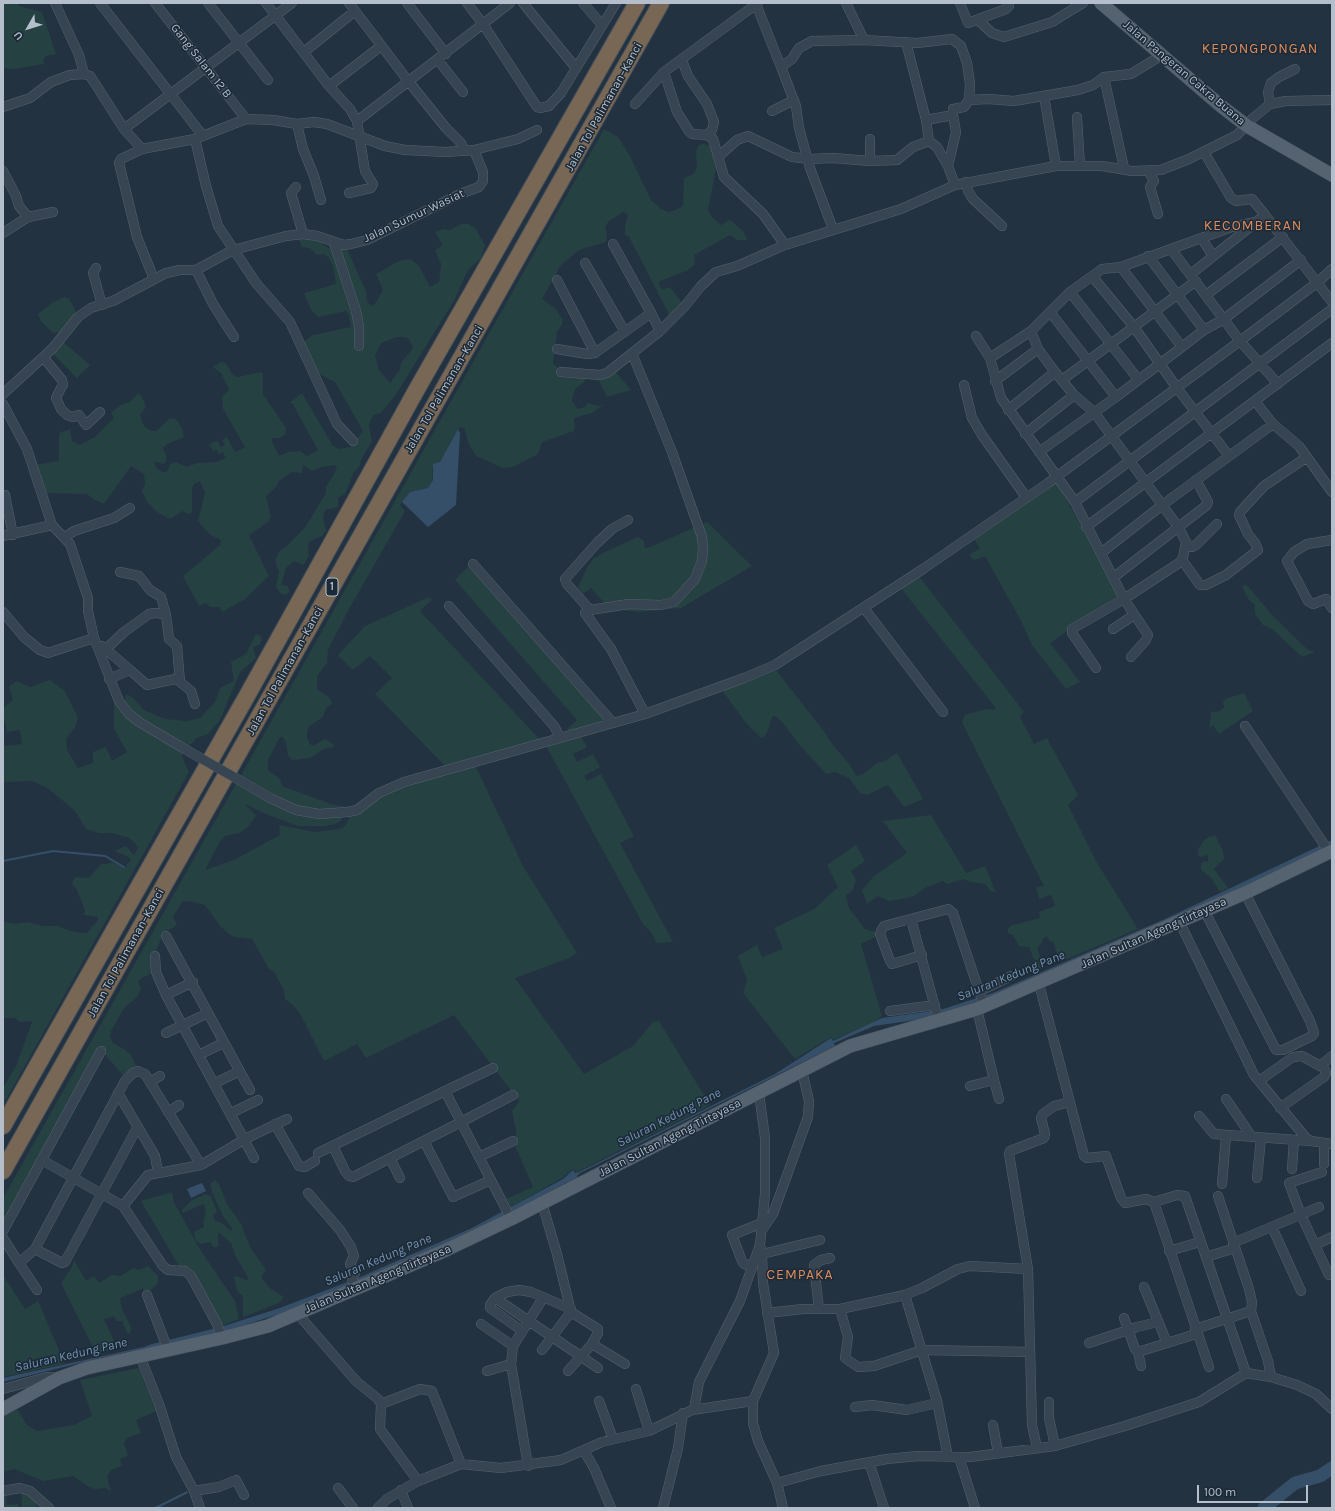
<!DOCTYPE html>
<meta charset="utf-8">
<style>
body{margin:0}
#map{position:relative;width:1335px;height:1511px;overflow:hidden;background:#233241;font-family:Karla,sans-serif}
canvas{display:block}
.frame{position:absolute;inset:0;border:4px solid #b4bfcb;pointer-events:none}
.north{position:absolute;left:8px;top:8px;width:40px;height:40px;-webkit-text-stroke:3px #1c2936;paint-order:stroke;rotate:231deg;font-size:11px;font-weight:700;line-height:16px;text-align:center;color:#b4bfcb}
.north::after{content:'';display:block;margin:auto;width:14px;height:18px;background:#b4bfcb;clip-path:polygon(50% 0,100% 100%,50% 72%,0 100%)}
.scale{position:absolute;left:1197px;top:1485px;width:111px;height:18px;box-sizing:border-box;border:2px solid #b4bfcb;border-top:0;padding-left:5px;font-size:12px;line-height:14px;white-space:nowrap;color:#b4bfcb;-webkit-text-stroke:3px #1c2936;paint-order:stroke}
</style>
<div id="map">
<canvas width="1335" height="1511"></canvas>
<div class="frame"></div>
<div class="north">U</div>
<div class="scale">100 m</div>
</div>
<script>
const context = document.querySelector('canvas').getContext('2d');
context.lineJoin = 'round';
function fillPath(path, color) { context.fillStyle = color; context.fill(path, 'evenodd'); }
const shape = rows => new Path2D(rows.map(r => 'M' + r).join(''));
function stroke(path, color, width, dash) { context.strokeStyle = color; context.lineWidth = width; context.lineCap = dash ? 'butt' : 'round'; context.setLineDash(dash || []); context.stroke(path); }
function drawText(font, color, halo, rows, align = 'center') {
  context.font = font + ' Karla,sans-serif'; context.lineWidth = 3; context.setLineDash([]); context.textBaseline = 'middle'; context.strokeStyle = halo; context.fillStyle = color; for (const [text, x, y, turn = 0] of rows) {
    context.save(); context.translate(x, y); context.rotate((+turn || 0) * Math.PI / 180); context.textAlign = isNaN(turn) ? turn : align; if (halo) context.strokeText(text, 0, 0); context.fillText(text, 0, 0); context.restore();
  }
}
fillPath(shape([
 [3,3,18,3,19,6,42,12,56,54,46,56,43,60,44,64,13,69,3,68],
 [604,129,618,137,630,156,651,200,661,209,669,212,678,209,683,205,684,178,693,174,697,168,696,151,699,145,703,144,711,146,717,163,708,210,712,217,721,225,730,220,744,232,747,240,737,240,730,235,694,255,695,264,688,270,658,282,662,290,670,287,682,303,671,318,629,237,625,235,625,226,628,215,626,213,623,212,608,222,605,227,607,234,606,242,579,250,561,265,542,299,555,308,563,320,562,325,557,332,553,363,557,367,558,373,587,377,584,382,575,389,573,396,572,401,578,409,585,407,588,403,599,406,604,404,592,413,574,418,575,425,574,431,542,442,538,454,513,467,503,468,476,456,469,445,464,428,461,427,458,429,440,462,432,470,433,480,428,488,410,492,400,505,405,511,348,611,328,650,327,663,317,676,317,689,330,698,332,704,326,708,323,717,309,726,307,732,307,738,310,744,313,746,325,739,333,744,334,747,324,749,310,758,293,760,288,756,286,743,283,737,280,737,268,760,268,770,280,779,282,786,331,804,352,808,321,811,290,804,241,775],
 [461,224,468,224,475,228,485,245,481,258,468,270,455,299,395,396,381,413,374,415,371,419,369,426,372,441,361,460,360,466,354,472,345,494,338,498,338,507,325,510,323,517,326,531,322,536,310,541,308,547,309,555,305,563,303,565,294,561,286,568,281,585,288,586,289,589,289,593,285,595,280,593,276,587,279,572,275,560,279,552,287,546,306,526,326,493,326,487,335,472,337,467,335,465,321,467,312,471,303,465,302,473,292,472,279,481,276,487,266,496,271,517,268,522,249,535,269,576,245,599,222,612,219,607,210,607,205,603,199,606,183,576,220,545,221,540,209,534,198,521,205,493,200,481,194,484,192,488,192,512,189,514,183,511,170,519,157,512,147,502,142,491,145,484,144,474,131,466,104,504,95,500,87,494,46,493,35,465,59,461,59,433,70,429,72,441,80,445,95,437,114,418,111,413,121,405,131,401,137,394,141,395,146,407,140,415,142,421,144,426,151,431,156,431,170,418,176,419,182,428,184,437,167,444,163,448,166,455,166,461,164,464,154,461,156,468,163,472,167,472,170,464,176,462,187,467,197,463,216,462,226,458,223,452,219,454,217,450,213,451,209,444,217,441,221,447,225,445,222,440,227,437,235,452,245,447,223,409,222,397,229,390,221,373,213,367,219,363,223,362,227,365,234,376,238,377,261,372,263,374,263,394,286,428,285,435,280,438,272,438,271,440,279,456,288,452,300,451,307,456,318,450,292,403,289,403,302,393,333,446,339,449,351,447,363,431,335,382,315,372,302,343,313,335,351,327,349,315,346,311,318,317,311,310,304,293,336,284,333,266,328,257,323,254,317,255,310,248,302,247,299,240,304,238,317,240,328,248,341,247,347,249,366,291,367,301,371,306,375,304,383,290,376,274,399,261,410,259,419,266,430,287,439,282,441,264,435,250,443,245,435,232,444,229,450,230],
 [397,337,404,337,409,339,413,348,401,363,400,369,390,383,379,370,375,355,381,343],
 [64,297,69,299,76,312,60,332,53,333,41,321,38,314,52,303],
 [61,340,90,365,77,378,53,354],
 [614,370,631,390,607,397,598,379],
 [1057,482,1119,595,1050,643,1080,682,1066,689,1032,645,1021,621,985,556,974,560,969,555,980,548,973,538],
 [707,522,752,566,681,608,638,612,623,610,611,611,591,588,583,594,578,588,587,567,593,559,603,553,638,537,644,541,645,548,650,547],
 [469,566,609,722,570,732,567,729,577,720,455,580],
 [918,575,1024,712,1020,717,1034,744,1047,738,1078,795,1068,805,1096,861,1138,929,1060,962,1053,941,1050,942,1047,936,1043,939,1041,944,1037,948,1044,967,1038,970,1029,947,1019,946,1013,935,1008,933,1008,929,1010,926,1040,918,1039,912,1055,906,1051,895,1039,899,1036,887,1044,886,962,722,965,715,986,709,994,710,996,708,900,587],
 [1247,585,1272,615,1308,650,1315,652,1302,657,1272,629,1263,625,1255,614,1255,605,1249,600,1245,593,1242,586],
 [429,597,432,600,420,611,541,741,446,767,375,694,392,678,370,656,353,670,338,655,365,626],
 [256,634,261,636,262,640,259,645,253,647,256,658,240,672,220,720,208,734,197,738,188,747,134,713,125,700,126,694,133,698,144,710,165,719,187,721,200,718,215,702,220,688,234,681,231,662,246,654],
 [776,670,823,730,833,745,850,765,856,776,863,774,877,763,885,761,897,753,923,799,904,807,888,785,867,795,860,793,849,778,835,772,826,774,797,742,784,724,775,716,772,717,767,733,763,738,760,737,745,722,722,690],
 [50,680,65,691,78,718,75,727,66,739,67,750,78,768,93,763,93,752,106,747,112,761,127,752,114,729,114,700,116,699,131,721,142,730,163,740,182,752,184,762,189,772,3,1105,3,1088,16,1066,32,1022,32,1021,20,1022,15,1018,3,1018,3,921,13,924,28,922,42,926,57,926,74,932,87,933,98,920,98,917,84,915,85,910,76,888,72,884,74,879,77,877,89,878,101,864,107,864,111,862,126,867,127,864,131,861,129,857,114,851,126,846,134,855,138,848,134,842,129,838,113,833,99,833,86,829,75,811,49,789,33,781,3,782,3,746,22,744,20,730,7,732,3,714,3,708,13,700,9,686,17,681,30,687],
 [1244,693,1253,711,1219,734,1213,725,1209,729,1211,712,1220,711,1224,707,1223,703,1225,699],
 [580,735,587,747,573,754,577,762,593,754,600,767,584,776,587,781,601,774,634,836,620,843,673,942,657,943,651,932,643,924,545,744],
 [475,765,523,866,577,953,569,958,515,978,584,1074,633,1046,653,1022,659,1021,710,1105,579,1171,576,1172,573,1169,562,1178,511,1207,506,1199,533,1187,516,1148,516,1130,512,1111,519,1101,454,1015,366,1058,357,1044,324,1061,301,1015,292,1004,285,999,284,990,274,972,269,969,252,939,235,937,229,934,221,927,205,905,190,901,182,902,173,917,177,925,164,933,151,961,151,973,138,981,141,989,137,997,124,1008,111,1031,110,1036,113,1043,124,1049,131,1055,136,1066,123,1075,101,1050,3,1223,3,1198,237,782,262,797,341,817,342,820,335,824,325,826,298,826,263,813,245,804,256,816,247,828,239,833,225,836,219,843,205,870,234,860,280,835,279,825,315,832,340,829,345,826,350,816,391,790],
 [931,815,966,873,985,866,996,893,990,890,985,884,971,882,964,879,948,884,943,881,927,887,914,896,907,898,889,901,878,896,867,904,862,890,874,876,907,853,883,821],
 [1215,835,1223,851,1224,859,1214,869,1228,888,1220,892,1211,878,1201,870,1201,865,1202,862,1208,861,1208,856,1206,855,1201,857,1198,855,1198,849,1205,839],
 [856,845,865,861,851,871,856,880,852,891,846,895,849,908,865,929,875,932,875,937,861,944,882,1016,873,1023,833,1040,831,1037,795,1059,743,993,747,980,738,956,757,945,762,957,783,949,774,928,814,909,838,887,827,865],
 [215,1180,219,1184,227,1204,241,1224,250,1247,266,1270,261,1277,271,1289,284,1297,279,1303,243,1317,243,1296,237,1291,234,1277,237,1276,245,1280,248,1280,248,1277,236,1257,231,1243,218,1232,218,1247,213,1247,210,1242,201,1244,196,1241,194,1232,204,1227,203,1222,206,1213,204,1204,182,1213,182,1210,192,1200,206,1194,211,1197,217,1211,213,1216,216,1221,222,1223,231,1231,232,1228,223,1216,212,1192,210,1184],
 [172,1192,174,1202,199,1248,235,1301,239,1319,221,1326,189,1267,180,1268,141,1201],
 [74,1260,86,1281,94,1276,99,1283,112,1275,120,1276,134,1268,139,1270,148,1266,158,1276,158,1283,149,1292,142,1289,120,1298,122,1309,131,1327,130,1333,127,1333,122,1321,117,1321,114,1316,104,1319,117,1348,96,1353,61,1283,72,1267],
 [3,1275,25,1309,38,1301,64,1362,63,1364,3,1377],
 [139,1368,156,1411,136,1420,141,1433,129,1437,124,1442,128,1456,120,1459,122,1466,111,1470,107,1477,111,1491,105,1488,95,1489,89,1487,73,1476,44,1481,14,1469,3,1472,3,1416,17,1409,27,1425,37,1431,74,1425,92,1416,80,1380],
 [21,1492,31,1497,37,1503,35,1508,22,1508],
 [3,1496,6,1496,7,1505,18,1504,18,1507,20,1508,3,1508]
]), '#254142');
fillPath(shape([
 [458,429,460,433,456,505,428,527,402,502,410,492,428,488,433,480,433,464,440,462],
 [1332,840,1332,846,1248,886,995,998,929,1018,874,1026,834,1043,835,1046,580,1173,577,1176,579,1179,566,1183,514,1213,360,1283,282,1313,223,1332,104,1357,3,1382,3,1378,144,1347,152,1344,221,1327,280,1308,358,1278,472,1228,563,1179,573,1170,575,1173,579,1172,775,1074,831,1038,833,1041,882,1018,940,1010,993,993,1165,919],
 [202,1183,206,1191,191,1198,187,1189],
 [187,1491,188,1493,158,1508,153,1508]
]), '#364f69');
stroke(shape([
 [3,861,53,851,105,856,124,867]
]), '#364f69', 2);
stroke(shape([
 [1264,1508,1295,1483,1320,1476,1332,1468]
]), '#364f69', 13);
const street = shape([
 [55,3,79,55,84,74],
 [100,3,203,136],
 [155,3,246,119],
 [208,3,268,80],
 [266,3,329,86,350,109,357,121],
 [349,3,409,82,446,128,461,143,464,151],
 [407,3,446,54],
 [467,3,483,24,537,107,540,108,549,106,561,93,616,3],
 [523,3,576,68],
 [583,3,602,25],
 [846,3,864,40],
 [960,3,968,23,1006,9,1009,6,1008,3],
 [756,4,781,67],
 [978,20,992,33,1004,37,1052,22,1083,3],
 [906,42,926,120,953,115,953,109,964,107,969,100,988,99,1014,101,1078,90,1093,85,1104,77,1131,74,1162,55],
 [304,52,355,11],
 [438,60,463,92],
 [682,60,688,76,707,104,711,114,714,122,712,130,707,135],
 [664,72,677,112,689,131,692,134,707,135,713,139,724,177,763,214,785,245],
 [1104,77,1124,168],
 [329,86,381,46],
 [1044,96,1056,166],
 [635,104,664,72,758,3],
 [1270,104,1268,92,1271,83,1279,77,1295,69],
 [3,107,30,98,51,82,70,75,84,74,90,76,96,85,124,129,142,149,195,139,246,119,273,120,297,124,314,122,327,124,385,146,405,150,446,152,474,150,518,139,537,130],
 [772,111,794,100],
 [953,115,956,132,948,166,955,185],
 [1077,117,1080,166],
 [297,124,303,149,314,176,321,200],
 [124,129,292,3],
 [195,139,206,186,218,226,256,283,290,322,337,424,353,441],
 [929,141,937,147,948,166],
 [142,149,121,159,119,163,137,237,154,279],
 [1204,152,1231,198,1236,201,1252,199,1265,215],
 [718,157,737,140,748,136,792,157,809,159,833,158,870,161,870,139],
 [870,161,897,160,913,147,929,141,926,120],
 [3,171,16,196,19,206,28,217,53,212],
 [1149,172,1154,181,1150,187,1158,214],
 [966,182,968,191,973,199,1002,226],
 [296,187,291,193,303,234],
 [349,193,371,188,373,184,365,171,357,121,510,3],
 [833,229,810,168,799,128,796,106,781,67,792,59,799,48,812,41,864,40,917,43,952,39,961,46,967,63,970,84,969,100],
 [3,233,28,217],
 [1202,239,1213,256],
 [334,243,356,311,359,326,359,346],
 [613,244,651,313],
 [1171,249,1240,341,1278,384],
 [1148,256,1204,330],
 [585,263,625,332],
 [96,268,93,273,102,305],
 [196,270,213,304,234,337],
 [1191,274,1265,215,1332,302],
 [1092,276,1134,327,1177,388,1229,456],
 [557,280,595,353],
 [1070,292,1138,379],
 [1206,295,1283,237],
 [1050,312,1070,292,1102,269,1121,267,1232,227,1255,222],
 [976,336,990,358,1001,398,1075,502,1124,599,1072,629,1072,633,1096,668],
 [1182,347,1204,330,1224,319,1301,260],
 [557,349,587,354,595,353,651,313,660,331],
 [632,353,672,452,702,537,703,549,702,561,695,579,674,602,661,605,629,604,590,610,585,613,611,649,645,714],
 [43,357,62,380,63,385],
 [990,358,1031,331],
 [561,372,600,375,607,373,660,331,685,306,701,286,716,272,737,266,785,245,901,209,955,185,1056,166,1102,166,1132,171,1161,170,1189,159,1237,135,1253,118,1270,104,1286,101,1332,100],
 [1062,380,1196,281],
 [995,381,1038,349],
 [964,385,972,418,982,435,1026,497],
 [61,388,56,398,61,409,67,415,73,417,79,415,86,425,100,412],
 [3,394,53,348,78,317,91,308,113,301,166,273,180,270,196,270,233,250,286,236,303,234,317,236,344,245,351,244,367,240,460,194,479,187,483,181,483,172,474,150],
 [1116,397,1050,312,1031,331,1038,349,1055,372,1074,395,1094,412,1179,528,1186,542,1183,558,1179,563,1124,599,1148,635,1146,640,1131,657],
 [1255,401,1273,424,1299,446,1332,492],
 [3,404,27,449,52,525,70,544,88,598,88,611,94,638,119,701,129,714,139,722,183,748],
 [1008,410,1055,372],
 [1025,434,1074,395],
 [1039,452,1116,397,1182,347,1121,267],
 [5,495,13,535],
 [1075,502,1332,309],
 [1086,527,1332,343],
 [3,536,52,525],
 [65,537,74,531,114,518,130,508],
 [1332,540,1307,544,1294,552,1287,561,1308,601,1313,604,1326,599,1332,608],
 [1186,546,1192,547,1196,545,1217,524],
 [1101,553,1161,506,1273,424],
 [1182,560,1200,585,1206,585,1226,575,1258,550,1255,543,1248,534,1239,515,1240,512,1264,486,1307,457],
 [473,564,613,723],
 [120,572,139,576,150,590,161,597,166,615],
 [1114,577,1207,505,1208,502,1196,480],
 [449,606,554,726,560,737],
 [864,608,943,712],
 [590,610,567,584,565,579,597,543,612,529,628,520],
 [3,612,24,637,40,650,48,653,94,638],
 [1113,629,1134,615],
 [102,646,130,670,109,679],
 [106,649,124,632,149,614,154,613,164,614,166,615,169,639,177,646,180,682,191,691,195,704],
 [130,670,147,685,180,678],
 [1245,726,1329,852],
 [253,788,270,798,296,810,319,814,348,812,357,810,379,793,404,782,645,714,744,678,775,665,923,569,1048,483,1240,341,1318,282,1332,269],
 [1204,910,1276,1050,1283,1050,1312,1036,1314,1033,1310,1021,1245,893],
 [911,919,939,1022],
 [1179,921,1254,1075,1306,1138,1311,1141,1332,1144],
 [166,936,250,1090],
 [922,955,892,964,890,961,880,934,881,931,884,926,948,909,953,913,984,1006],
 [155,956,156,972,166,995,254,1158],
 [1039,984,1084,1156,1087,1158,1106,1156,1121,1198,1125,1203,1146,1199,1154,1202,1177,1195,1185,1196,1246,1373],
 [978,992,1011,976],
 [166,995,193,982],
 [890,1011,935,1005],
 [166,1033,204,1015],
 [199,1055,219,1045],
 [1321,1065,1332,1056],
 [493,1068,445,1091,461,1122,513,1095],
 [994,1080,999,1099],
 [1259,1081,1293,1057,1302,1056,1324,1068,1326,1073,1324,1077,1280,1108],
 [150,1082,160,1076],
 [215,1083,240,1071],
 [970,1086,994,1080,977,1009],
 [118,1093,155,1156,158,1172],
 [1226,1099,1252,1137],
 [168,1112,179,1105],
 [231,1113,258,1100],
 [1199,1116,1214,1134,1311,1141],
 [275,1124,299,1166,305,1167,315,1161],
 [137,1128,65,1262,62,1263,35,1249,125,1081,133,1073,138,1071,145,1074,201,1165],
 [424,1141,453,1197,491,1180],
 [333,1146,345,1171,349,1176,353,1177,461,1122,511,1219],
 [318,1153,445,1091],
 [479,1157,513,1141],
 [390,1158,400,1178],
 [42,1160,123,1206,163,1266,168,1270,185,1271,191,1276,217,1324,222,1338],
 [1324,1164,1324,1143],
 [1292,1169,1294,1140],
 [1322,1172,1289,1183,1301,1215,1329,1275,1332,1274],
 [1257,1178,1261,1138],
 [1222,1184,1226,1136],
 [308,1193,340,1230,351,1247,354,1256,350,1264,355,1273,352,1279,356,1288],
 [1154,1202,1209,1367],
 [123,1206,148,1175,201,1165,245,1139,287,1119],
 [1272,1227,1301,1291],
 [762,1230,773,1214,808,1117,809,1101,802,1071],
 [3,1231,101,1051],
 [3,1238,19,1263],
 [1233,1243,1319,1207],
 [1315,1245,1332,1237],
 [35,1249,19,1263,37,1290],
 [1169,1251,1200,1242],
 [762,1254,820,1240],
 [1206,1257,1235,1248],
 [753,1266,744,1264,742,1261,732,1235,762,1223],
 [1144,1287,1167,1343],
 [147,1295,168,1350],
 [905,1295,937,1401,948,1457],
 [495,1298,598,1368],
 [819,1309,814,1265,821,1260,830,1258],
 [840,1309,848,1337,845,1358,858,1367,874,1366,922,1350,1030,1352],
 [1251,1311,1268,1361,1271,1377],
 [571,1312,598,1329,598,1333,592,1344],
 [297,1313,356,1381,378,1399,381,1404,380,1429,418,1481],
 [767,1313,803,1309,840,1309,905,1295,922,1288,958,1269,970,1266,1028,1269],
 [1124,1318,1135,1349,1138,1352,1196,1334],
 [481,1324,513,1346,543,1298],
 [1195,1329,1251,1311,1252,1302,1249,1289,1218,1196],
 [521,1330,490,1308,490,1305,495,1298,507,1292,519,1290,531,1292,571,1309],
 [1089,1343,1137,1327,1158,1322],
 [513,1346,511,1364,528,1466],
 [542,1350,571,1312,557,1254,542,1203],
 [1138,1352,1141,1366],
 [140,1356,159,1404,176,1457,194,1491,200,1508],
 [487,1371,511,1364],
 [568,1371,592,1344,625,1364],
 [3,1389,47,1377,59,1378],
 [636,1389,649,1431],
 [599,1401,613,1439],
 [753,1401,774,1353,763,1283,762,1254,760,1245,765,1194,765,1138,759,1093],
 [1049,1402,1049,1418,1055,1446],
 [381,1404,420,1389,432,1391,461,1464],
 [855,1407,872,1405,907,1410,937,1403],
 [694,1409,699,1382,740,1301,760,1245],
 [993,1425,998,1453],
 [1037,1448,1032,1425,1028,1269,1009,1154,1010,1151,1044,1138,1045,1134,1041,1118,1043,1114,1054,1106,1070,1102],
 [584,1451,594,1468,611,1508],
 [959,1457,975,1508],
 [869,1462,884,1508],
 [777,1483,821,1471,887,1459,918,1456,970,1457,1055,1446,1125,1426,1199,1402,1246,1373,1271,1377,1297,1385,1316,1394,1332,1409],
 [338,1488,353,1508],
 [401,1490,408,1508],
 [3,1491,20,1488,30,1491,49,1508],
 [194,1491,219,1487,236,1480,244,1495],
 [378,1508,387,1499,418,1481,461,1464,501,1468,561,1460,602,1442,649,1431,692,1410,753,1401,753,1423,758,1441,777,1483,783,1508],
 [663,1508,678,1448,683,1413]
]);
const primary = shape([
 [1101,3,1221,106,1247,126,1332,175],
 [3,1409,59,1378,87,1368,222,1338,268,1326,446,1250,511,1219,850,1046,977,1009,1245,893,1332,851]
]);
const highway = shape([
 [3,1126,248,694,417,389,637,3],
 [3,1171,661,3]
]);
stroke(street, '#55626e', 10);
stroke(primary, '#414d5a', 14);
stroke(highway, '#424f5b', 18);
stroke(street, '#374451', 9);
stroke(primary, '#556371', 13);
stroke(highway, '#786754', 16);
const streetBridge = shape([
 [183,748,253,788]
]);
stroke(streetBridge, '#55626e', 10, []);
stroke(streetBridge, '#374451', 9);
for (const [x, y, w] of [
 [332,587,12]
]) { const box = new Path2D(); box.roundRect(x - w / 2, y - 9, w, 18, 3); context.fillStyle = '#1c2936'; context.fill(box); stroke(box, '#b4bfcb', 1); }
drawText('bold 11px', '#b4bfcb', null, [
 ["1",332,587]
]);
drawText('12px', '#b4bfcb', '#1c2936', [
 ["Gang Salam 12 B",201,61,52],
 ["Jalan Pangeran Cakra Buana",1184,73,40],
 ["Jalan Tol Palimanan–Kanci",604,107,-61],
 ["Jalan Sumur Wasiat",414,216,-25],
 ["Jalan Tol Palimanan–Kanci",444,389,-60],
 ["Jalan Tol Palimanan–Kanci",285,671,-61],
 ["Jalan Sultan Ageng Tirtayasa",1154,933,-24],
 ["Jalan Tol Palimanan–Kanci",126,953,-61],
 ["Jalan Sultan Ageng Tirtayasa",670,1138,-27],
 ["Jalan Sultan Ageng Tirtayasa",378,1279,-23]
]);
drawText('italic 13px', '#7292b1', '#1c2936', [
 ["Saluran Kedung Pane",1011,976,-22],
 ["Saluran Kedung Pane",669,1118,-27],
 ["Saluran Kedung Pane",378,1260,-23],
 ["Saluran Kedung Pane",71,1355,-13]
]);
context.letterSpacing = '1px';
drawText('14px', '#dd8c5d', '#1c2936', [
 ["KEPONGPONGAN",1260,49],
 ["KECOMBERAN",1253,226],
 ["CEMPAKA",800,1275]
]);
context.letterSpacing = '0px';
</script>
